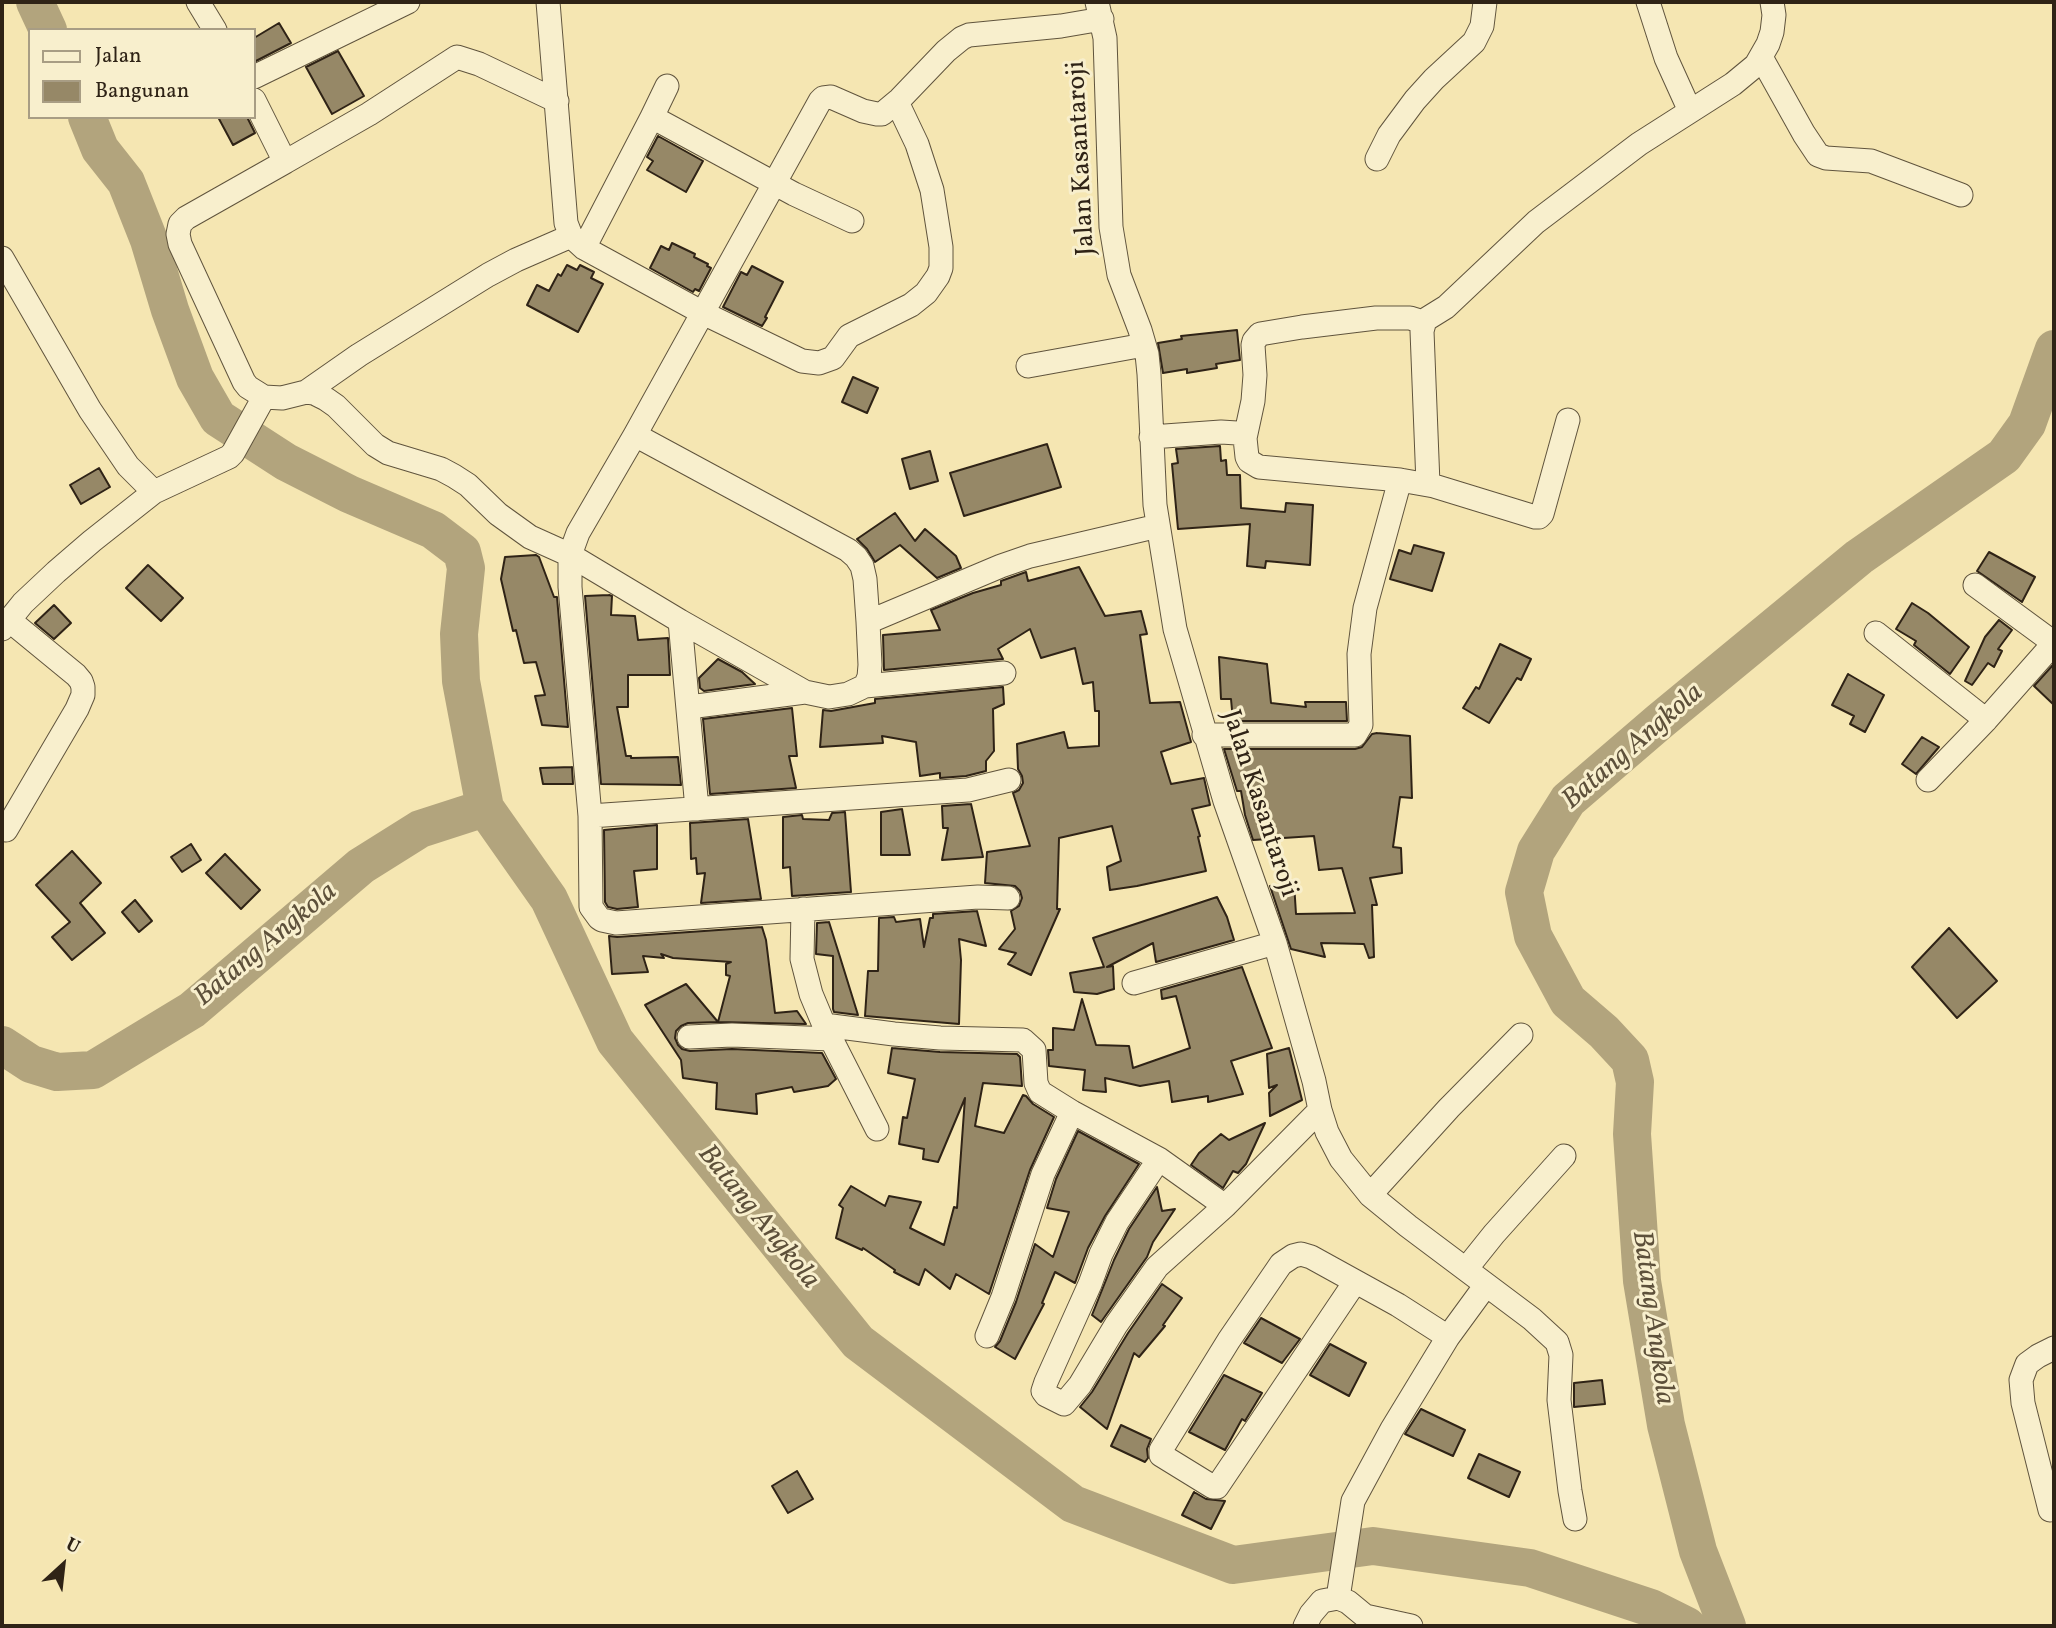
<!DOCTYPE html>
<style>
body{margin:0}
#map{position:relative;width:2056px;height:1628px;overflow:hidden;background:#f5e6b2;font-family:Vollkorn,serif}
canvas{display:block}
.frame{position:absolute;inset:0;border:4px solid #2f2316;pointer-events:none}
.legend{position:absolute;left:28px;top:28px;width:228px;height:91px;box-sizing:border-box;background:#f8efcd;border:2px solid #a89d84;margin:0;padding:9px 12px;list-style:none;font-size:21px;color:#2f2316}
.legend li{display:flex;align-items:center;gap:14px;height:35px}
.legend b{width:35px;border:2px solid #a89d84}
.north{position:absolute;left:28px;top:1530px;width:70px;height:70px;-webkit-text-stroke:5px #f8efcd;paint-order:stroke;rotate:27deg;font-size:19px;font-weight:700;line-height:28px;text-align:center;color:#2f2316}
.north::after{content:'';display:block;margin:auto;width:24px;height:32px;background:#2f2316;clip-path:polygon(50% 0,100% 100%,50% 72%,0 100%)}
</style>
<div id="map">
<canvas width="2056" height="1628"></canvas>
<div class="frame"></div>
<ul class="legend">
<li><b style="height:9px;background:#f8efcd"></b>Jalan</li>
<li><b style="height:19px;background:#968867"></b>Bangunan</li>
</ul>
<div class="north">U</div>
</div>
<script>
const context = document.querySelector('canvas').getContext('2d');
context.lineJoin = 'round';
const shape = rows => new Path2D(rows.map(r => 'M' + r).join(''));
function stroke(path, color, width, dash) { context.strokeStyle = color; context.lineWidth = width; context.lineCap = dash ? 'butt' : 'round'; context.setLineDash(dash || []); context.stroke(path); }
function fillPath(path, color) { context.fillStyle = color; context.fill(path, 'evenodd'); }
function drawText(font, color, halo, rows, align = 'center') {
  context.font = font + ' Vollkorn,serif'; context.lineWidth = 6; context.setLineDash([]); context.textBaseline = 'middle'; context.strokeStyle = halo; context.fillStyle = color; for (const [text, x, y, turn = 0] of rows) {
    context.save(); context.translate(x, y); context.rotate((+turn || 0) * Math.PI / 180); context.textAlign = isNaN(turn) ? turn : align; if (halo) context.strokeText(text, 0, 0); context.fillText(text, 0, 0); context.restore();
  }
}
stroke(shape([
 [35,2,48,30],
 [87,117,100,149,126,182,149,240,170,310,195,378,218,418,286,462,349,494,433,530,462,552,466,568,459,634,461,681,485,808,549,899,615,1041,858,1342,1073,1504,1233,1565,1373,1546,1530,1568,1651,1608,1687,1626],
 [2,1045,31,1064,57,1072,93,1070,192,1010,361,866,420,829,485,808],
 [1727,1626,1698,1551,1666,1425,1642,1281,1632,1134,1635,1082,1630,1060,1604,1032,1568,1001,1533,936,1524,892,1536,851,1568,800,1660,721,1859,557,2004,456,2027,424,2054,349]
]), '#b2a47d', 38);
const building = shape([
 [279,23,291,43,254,62,254,38,279,23],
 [338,51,364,96,332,114,306,67,338,51],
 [218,117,247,117,255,133,233,145,218,117],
 [658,136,703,161,686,192,647,170,653,161,647,157,658,136],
 [672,243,695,254,694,257,708,264,707,266,711,268,699,291,695,289,693,292,650,268,661,246,669,250,672,243],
 [567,265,577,270,580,265,594,272,591,278,603,284,578,332,527,305,537,285,549,291,558,274,561,276,567,265],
 [752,266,783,282,765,317,767,318,762,326,723,307,741,272,747,275,752,266],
 [1237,330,1240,360,1216,364,1217,368,1187,373,1187,369,1163,373,1158,343,1182,339,1181,336,1237,330],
 [853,377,878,388,867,413,842,402,853,377],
 [1047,444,1061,487,964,516,950,473,1047,444],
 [1220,446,1221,461,1226,460,1227,475,1240,475,1241,508,1285,512,1286,503,1313,505,1310,565,1266,561,1265,568,1247,566,1250,524,1178,529,1172,464,1178,463,1176,449,1220,446],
 [930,451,938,481,910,489,902,459,930,451],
 [99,468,110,487,81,504,70,485,99,468],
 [895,513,915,541,925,529,956,556,961,568,937,578,900,545,875,562,867,549,857,539,895,513],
 [1414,545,1444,553,1432,591,1390,579,1399,550,1411,554,1414,545],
 [1989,552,2035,577,2022,602,1977,571,1989,552],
 [536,555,539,557,554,597,557,597,568,727,542,725,535,696,545,695,536,662,524,663,516,630,513,631,501,579,505,557,536,555],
 [148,565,183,598,161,621,126,588,148,565],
 [1079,567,1105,616,1141,611,1147,634,1140,635,1150,703,1180,702,1191,742,1161,752,1171,784,1204,778,1210,805,1192,809,1200,836,1198,837,1206,871,1137,886,1110,890,1107,867,1121,861,1112,826,1059,838,1057,909,1060,909,1031,975,1008,964,1016,953,999,949,1015,929,1011,911,1019,906,1022,898,1020,891,1015,886,985,883,987,852,1030,846,1013,793,1019,790,1023,783,1022,776,1018,769,1017,744,1064,732,1068,748,1099,746,1099,711,1095,711,1093,682,1083,684,1075,648,1041,658,1030,629,998,649,1003,659,884,670,883,635,940,630,931,610,973,593,1001,585,1001,581,1026,572,1028,581,1079,567],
 [609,595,612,596,611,615,635,616,638,640,668,638,670,675,628,675,628,707,617,707,626,756,631,756,631,758,678,757,681,785,601,784,585,596,609,595],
 [1912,603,1928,613,1969,647,1950,674,1914,645,1916,641,1896,629,1912,603],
 [54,605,71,623,54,639,35,623,54,605],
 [1999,620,2012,630,1998,649,2002,651,1994,667,1988,663,1972,685,1965,681,1985,637,1999,620],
 [1500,644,1531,659,1521,680,1517,678,1489,723,1463,708,1476,687,1479,689,1500,644],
 [1219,657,1267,664,1271,703,1306,707,1305,702,1346,702,1347,721,1233,721,1231,699,1221,699,1219,657],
 [718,659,742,672,755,684,704,691,700,688,699,678,718,659],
 [2052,666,2054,668,2054,705,2034,686,2052,666],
 [1848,674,1884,695,1865,732,1850,724,1854,716,1832,705,1848,674],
 [1003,687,1004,704,993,709,994,751,986,761,986,771,966,776,940,778,940,773,920,776,916,742,882,736,883,743,820,747,823,710,831,711,875,703,875,699,1003,687],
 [792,708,797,756,789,756,796,788,710,794,703,719,792,708],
 [1377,733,1410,736,1412,798,1400,797,1393,847,1401,848,1402,873,1370,878,1377,905,1372,905,1374,957,1369,958,1364,944,1321,943,1325,957,1291,949,1270,886,1294,883,1296,914,1355,913,1342,868,1319,870,1314,836,1253,840,1245,815,1241,791,1237,791,1224,749,1355,749,1362,747,1372,734,1377,733],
 [1922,737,1939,747,1916,774,1902,764,1922,737],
 [572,767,573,784,543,784,540,768,572,767],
 [971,804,983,857,942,860,948,828,943,828,942,806,971,804],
 [902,809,910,855,881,855,881,812,902,809],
 [845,812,851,892,792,896,790,867,783,868,783,817,802,815,803,819,829,820,832,813,845,812],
 [748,819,761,899,701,903,705,873,697,874,696,858,691,859,690,823,748,819],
 [657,825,657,869,634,871,638,907,617,909,608,907,605,902,604,830,657,825],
 [191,844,201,860,182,872,171,857,191,844],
 [72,851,101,883,80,903,105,933,72,960,52,937,70,922,36,885,72,851],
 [225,854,260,890,241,909,206,873,225,854],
 [1217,897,1227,917,1234,940,1156,962,1153,943,1107,967,1113,966,1114,989,1097,994,1074,992,1070,973,1104,967,1093,938,1217,897],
 [135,900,152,921,139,932,122,912,135,900],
 [977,911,986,946,959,939,961,960,959,1024,865,1016,868,971,878,971,879,918,894,917,896,922,920,919,924,947,930,918,933,918,933,914,977,911],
 [829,922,840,957,858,1015,834,1012,833,1009,833,956,816,954,817,923,829,922],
 [762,927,766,940,775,1013,797,1011,806,1024,718,1022,730,976,726,975,726,964,731,962,673,958,661,954,664,958,643,956,648,972,612,974,609,936,617,937,762,927],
 [1949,928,1997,981,1957,1018,1912,967,1949,928],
 [1242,967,1272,1048,1231,1061,1243,1094,1208,1102,1208,1096,1172,1102,1169,1081,1140,1086,1105,1078,1106,1092,1083,1090,1085,1070,1049,1066,1048,1050,1053,1050,1053,1028,1074,1030,1082,999,1096,1045,1129,1046,1133,1068,1190,1048,1176,996,1162,999,1161,990,1242,967],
 [686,984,718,1022,688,1023,681,1026,676,1031,675,1038,678,1045,682,1049,690,1051,732,1049,822,1053,836,1079,828,1086,794,1092,792,1087,756,1094,757,1114,716,1109,717,1083,683,1078,681,1060,645,1005,686,984],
 [892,1048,940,1052,1017,1054,1020,1057,1022,1086,983,1083,975,1126,1004,1133,1023,1095,1026,1096,1033,1104,1054,1117,1030,1170,989,1294,956,1274,950,1289,925,1269,919,1285,894,1272,895,1270,863,1248,862,1250,836,1238,843,1208,839,1205,851,1186,885,1206,889,1196,921,1202,910,1228,944,1245,954,1207,957,1208,965,1098,938,1162,923,1159,924,1149,899,1144,903,1117,907,1118,915,1079,888,1073,892,1048],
 [1289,1048,1302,1100,1270,1116,1269,1093,1277,1085,1269,1088,1267,1054,1289,1048],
 [1265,1123,1246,1164,1238,1173,1233,1171,1223,1188,1191,1165,1199,1153,1221,1134,1229,1140,1265,1123],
 [1078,1131,1139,1164,1105,1216,1088,1248,1075,1283,1055,1272,1042,1303,1044,1304,1015,1359,995,1347,1000,1341,1016,1302,1035,1244,1053,1257,1069,1212,1047,1208,1056,1179,1078,1131],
 [1157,1187,1162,1211,1175,1209,1153,1242,1147,1257,1101,1322,1092,1315,1114,1260,1129,1229,1157,1187],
 [1162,1284,1182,1298,1163,1325,1165,1326,1139,1357,1134,1353,1107,1429,1080,1407,1092,1392,1128,1333,1162,1284],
 [1261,1318,1300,1339,1282,1363,1244,1343,1261,1318],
 [1330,1344,1366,1363,1349,1396,1310,1375,1330,1344],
 [1224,1375,1262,1393,1245,1421,1242,1419,1225,1450,1189,1432,1224,1375],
 [1602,1380,1605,1404,1574,1407,1574,1383,1602,1380],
 [1421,1409,1465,1430,1453,1456,1405,1434,1421,1409],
 [1121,1425,1151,1439,1147,1449,1148,1458,1145,1462,1111,1446,1121,1425],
 [1479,1454,1520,1472,1509,1497,1468,1478,1479,1454],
 [797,1471,813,1499,788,1513,772,1486,797,1471],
 [1194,1492,1206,1499,1225,1501,1211,1529,1182,1515,1194,1492]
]);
fillPath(building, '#968867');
stroke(building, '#2f2316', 2);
const street = shape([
 [198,2,215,30],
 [548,2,566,223,571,236,584,248,606,260,703,313,802,361,819,363,833,358,849,336,911,305,926,293,938,276,941,268,941,247,932,190,917,144,897,102],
 [1097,2,1105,38,1111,227,1119,275,1140,330,1147,354,1149,374,1155,505,1175,629,1225,801,1275,943,1314,1081,1320,1110,1327,1132,1341,1159,1370,1195,1408,1226,1532,1319,1557,1342,1561,1355,1559,1400,1570,1491,1575,1519],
 [1648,2,1666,58,1690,111],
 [1761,57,1804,134,1818,155,1826,158,1871,161,1961,195],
 [254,77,408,2],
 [254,100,285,162,186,218,180,224,178,234,180,244,244,382,248,387,264,397,282,398,306,392,314,393,326,399,336,406,375,445,388,453,441,469,454,476,468,485,498,514,530,537,570,555,680,621,805,692,829,697,848,694,865,686,869,677,870,665,868,622,865,579,862,566,856,557,848,550,635,435],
 [652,117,667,86],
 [1377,159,1389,135,1415,100,1434,79,1474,42,1482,26,1485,2],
 [285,162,369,114,457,57,479,64,557,101],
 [584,248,652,117,794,194,852,221],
 [2,258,90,410,128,466,154,492,229,457,233,453,264,397],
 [1028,366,1144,345],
 [306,392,359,355,488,275,516,260,571,236],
 [1151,437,1221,432,1237,433,1245,438,1247,457,1249,461,1259,467,1400,480],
 [1245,438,1253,401,1255,375,1253,345,1254,341,1260,334,1302,327,1376,318,1410,318,1423,322],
 [1428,484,1422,331,1425,320,1446,307,1536,222,1639,144,1733,84,1756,65,1768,44,1772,32,1774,15,1772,2],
 [1975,585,2054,643],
 [680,621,697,809],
 [868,622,1001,566,1030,556,1158,526],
 [2,629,23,603,56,572,92,541,154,492],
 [1876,633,1986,720],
 [865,686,1004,673],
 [689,707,805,692],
 [1204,735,1355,735,1361,725,1359,654,1365,608,1400,480,1434,486,1535,517,1539,517,1542,514,1568,420],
 [1928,780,1986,720,2054,643],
 [590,816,968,790,1009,780],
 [6,830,77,709,83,695,83,687,81,681,76,675,9,620],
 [1008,898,978,897,616,923,602,920,599,918,591,907,590,816,570,587,570,555,578,533,635,435,820,101,823,98,831,97,863,111,877,114,882,114,900,99,946,51,962,38,969,35,1061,26,1102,19],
 [803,909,802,959,811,994,824,1025,877,1129],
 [1134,983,1275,943],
 [824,1025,894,1034,940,1038,1023,1040,1034,1050,1036,1083,1040,1092,1072,1112,1159,1159,1225,1206,1320,1110],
 [689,1037,732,1035,831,1039],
 [1159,1159,1117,1222,1101,1254,1090,1284,1046,1382,1043,1391,1046,1395,1064,1404,1080,1385,1116,1325,1157,1267,1225,1206],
 [1370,1195,1449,1108,1521,1035],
 [1466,1269,1494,1234,1564,1156],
 [1355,1282,1217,1487,1213,1487,1161,1455,1161,1450,1229,1340,1281,1264,1293,1256,1301,1254,1311,1257,1398,1305,1448,1337],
 [987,1336,1003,1297,1043,1174,1072,1112],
 [2050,1510,2023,1403,2021,1380,2027,1364,2038,1356,2054,1348],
 [1338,1598,1348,1602,1365,1616,1411,1626],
 [1305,1626,1311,1614,1322,1601,1338,1598,1353,1501,1392,1429,1448,1337,1486,1285]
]);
stroke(street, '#60543d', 25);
stroke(street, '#f8efcd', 23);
drawText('26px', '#2f2316', '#f8efcd', [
 ["Jalan Kasantaroji",1083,158,-93],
 ["Jalan Kasantaroji",1258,804,72]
]);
drawText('italic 28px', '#5d503a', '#f8efcd', [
 ["Batang Angkola",1634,748,-41],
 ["Batang Angkola",267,946,-40],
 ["Batang Angkola",757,1218,51],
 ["Batang Angkola",1651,1318,82]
]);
</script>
